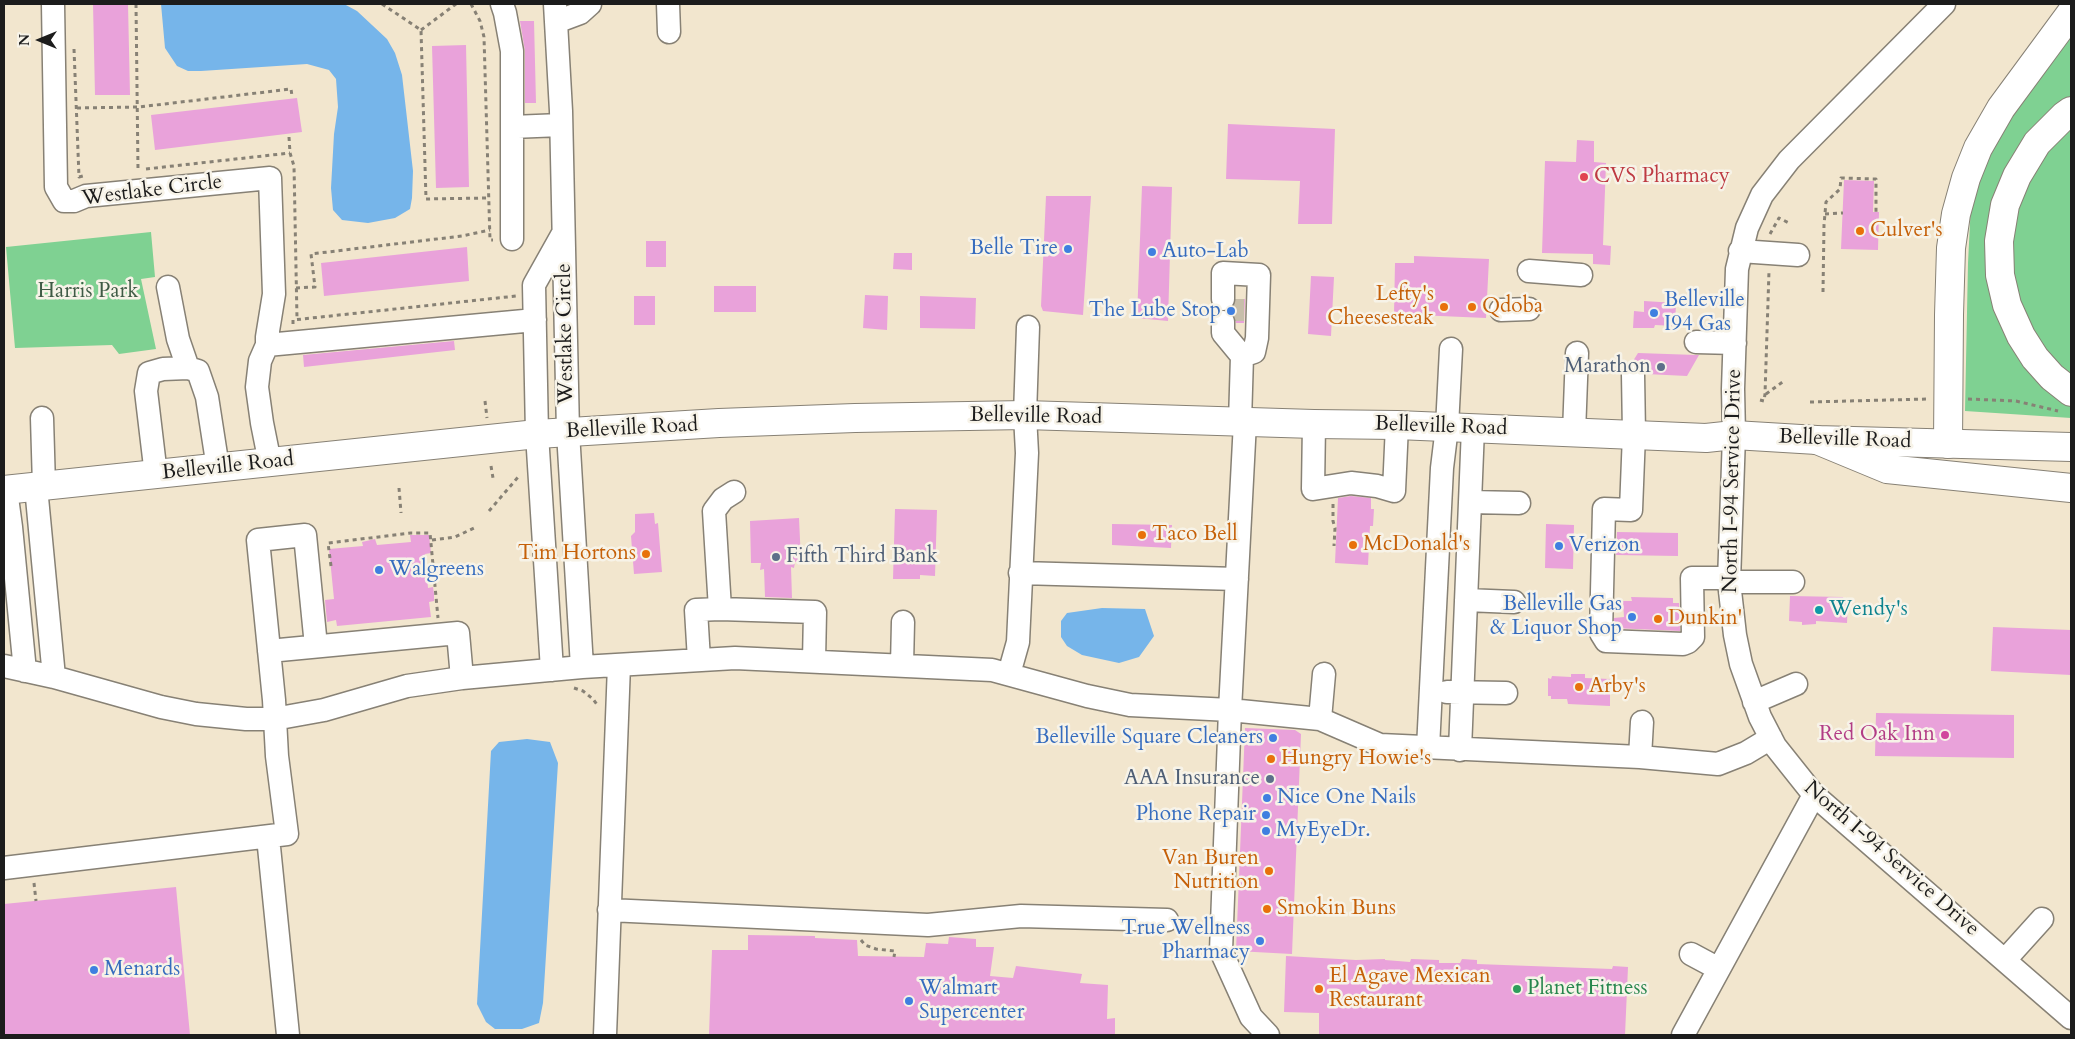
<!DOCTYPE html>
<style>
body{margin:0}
#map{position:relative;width:2075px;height:1039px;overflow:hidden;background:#f2e6ce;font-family:Cardo,serif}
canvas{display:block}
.frame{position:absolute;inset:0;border:5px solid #1c1c1c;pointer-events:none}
.north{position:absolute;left:15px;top:15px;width:50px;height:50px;-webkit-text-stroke:4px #f7f3e8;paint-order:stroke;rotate:270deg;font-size:14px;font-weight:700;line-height:20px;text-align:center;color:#1c1c1c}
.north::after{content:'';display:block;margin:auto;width:18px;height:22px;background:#1c1c1c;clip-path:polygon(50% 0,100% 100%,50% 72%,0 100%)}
</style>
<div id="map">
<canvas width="2075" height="1039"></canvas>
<div class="frame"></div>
<div class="north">N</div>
</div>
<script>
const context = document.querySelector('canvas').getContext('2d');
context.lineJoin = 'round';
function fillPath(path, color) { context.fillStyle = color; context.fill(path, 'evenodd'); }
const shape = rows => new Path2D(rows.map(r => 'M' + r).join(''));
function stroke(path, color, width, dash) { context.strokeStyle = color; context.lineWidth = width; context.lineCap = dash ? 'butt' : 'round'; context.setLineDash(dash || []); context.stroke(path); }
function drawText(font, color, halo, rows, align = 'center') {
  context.font = font + ' Cardo,serif'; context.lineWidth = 5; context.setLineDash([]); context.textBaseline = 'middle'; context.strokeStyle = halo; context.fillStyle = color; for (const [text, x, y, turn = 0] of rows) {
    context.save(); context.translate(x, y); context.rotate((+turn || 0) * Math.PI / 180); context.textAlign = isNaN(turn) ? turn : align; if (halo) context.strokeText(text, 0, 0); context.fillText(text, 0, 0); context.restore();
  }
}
fillPath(shape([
 [2071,26,2071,101,2055,113,1992,258,2071,402,2071,418,1965,411,1968,263,1971,203,1998,132],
 [2071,126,2071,377,2060,369,2036,338,2021,307,2012,272,2011,234,2021,197,2043,156],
 [151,232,155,277,141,279,156,349,119,354,112,345,15,348,6,247]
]), '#7fd192');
fillPath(shape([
 [161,4,344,4,357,11,387,39,395,53,402,75,413,171,412,198,410,209,395,218,368,223,342,220,333,210,331,188,334,134,338,107,336,79,329,70,307,64,201,71,188,71,177,66,165,48],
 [1102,608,1145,609,1154,636,1139,657,1119,663,1082,655,1067,646,1061,637,1061,621,1067,613],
 [527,739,550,742,558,763,543,1003,539,1023,522,1029,495,1029,486,1022,477,1004,491,751,499,742]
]), '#76b5ea');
fillPath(shape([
 [93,4,128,4,130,95,95,95],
 [520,21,534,21,536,103,525,103,525,51],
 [466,45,469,187,436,188,432,46],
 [297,98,302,132,155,150,151,115],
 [1228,124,1335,129,1332,224,1298,224,1300,181,1226,179],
 [1577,140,1594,141,1594,162,1606,163,1603,245,1611,246,1610,265,1593,264,1593,254,1542,253,1545,161,1576,162],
 [1844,180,1874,181,1873,212,1879,212,1878,250,1841,249],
 [1142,186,1172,187,1168,321,1137,318],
 [1046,196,1091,196,1083,315,1043,311,1041,306],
 [646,241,666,241,666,267,646,267],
 [467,247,469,281,324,296,321,263],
 [894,253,912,253,912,270,893,269],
 [1414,256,1489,259,1486,318,1394,314,1395,263,1414,263],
 [1311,276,1334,277,1331,336,1308,334],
 [714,286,756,286,756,312,714,312],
 [865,295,888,296,887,330,863,328],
 [634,296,655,296,655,325,634,325],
 [920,296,976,298,975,329,920,328],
 [1236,299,1245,299,1244,323,1236,323,1235,316,1229,310,1234,306],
 [1644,301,1676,303,1675,326,1655,325,1654,328,1633,328,1634,311,1644,312],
 [454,341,455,350,304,367,303,355],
 [1638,353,1696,355,1699,355,1687,376,1646,374,1644,367,1640,363,1633,361],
 [1351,496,1371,498,1371,509,1374,509,1373,526,1370,526,1368,565,1335,563,1338,498],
 [895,509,937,510,935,576,920,575,920,579,893,579],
 [654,513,655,524,658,523,662,572,634,574,631,536,635,532,635,514],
 [799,518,801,561,795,562,794,568,791,567,792,598,765,597,764,569,760,570,761,563,751,563,750,521],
 [1112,524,1172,525,1171,548,1112,545],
 [1546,524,1574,525,1573,569,1545,568],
 [1617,532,1678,533,1678,556,1616,555],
 [410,535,429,535,431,553,425,554,428,588,433,587,434,594,434,601,429,602,431,617,337,626,336,620,327,622,325,600,334,599,329,549,363,546,362,542,375,539,377,545,411,542],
 [1790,596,1843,597,1844,600,1848,600,1847,623,1816,621,1816,624,1802,625,1802,622,1789,621],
 [1631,597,1673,598,1673,603,1679,603,1680,631,1614,628,1614,618,1624,617,1623,601,1632,601],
 [1993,627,2071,630,2071,675,1991,671],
 [1571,674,1585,674,1585,678,1610,679,1610,706,1568,704,1567,699,1551,699,1551,696,1548,696,1548,678,1551,679,1552,676,1571,677],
 [1876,713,2014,715,2014,758,1875,756],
 [1245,728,1295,730,1301,734,1292,954,1236,951],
 [176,887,190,1035,4,1035,4,904],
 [748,935,815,936,815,938,857,940,858,956,924,957,926,943,948,944,949,937,976,939,976,947,994,947,990,976,1013,978,1016,966,1082,974,1080,983,1108,985,1107,1019,1115,1018,1115,1035,709,1035,712,950,748,950],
 [1286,956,1356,960,1385,959,1385,960,1410,962,1411,959,1439,960,1439,963,1460,963,1462,959,1477,960,1477,964,1612,969,1613,966,1628,967,1625,1035,1319,1035,1319,1013,1284,1012]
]), '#e9a2da');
stroke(shape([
 [1233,299,1233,323]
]), '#c7beaa', 22, [22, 11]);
const minor = shape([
 [53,4,56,187,64,201,74,201,86,196,270,178,274,294,267,337,267,345,260,361,257,387,262,423,270,463],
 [502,4,505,13,512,51,512,239],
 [555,4,561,111,568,432,582,667],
 [668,4,669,32],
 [1944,4,1789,160,1762,195,1747,228,1737,269,1733,389,1734,435,1729,582,1735,635,1741,664,1760,717,1775,746,1814,795,2071,1018],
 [556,22,580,13,590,4],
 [512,127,561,125],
 [1740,251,1798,255],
 [1529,271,1581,275],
 [168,287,178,339,188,368],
 [1501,310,1529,309],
 [1223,322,1223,333,1242,356,1254,352,1257,338,1259,275,1223,273,1223,299],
 [1696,342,1735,343],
 [267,345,535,320],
 [1633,374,1634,434,1631,510,1604,509,1601,633,1606,641,1683,644,1688,642,1693,637,1692,578,1730,578],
 [42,418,44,486],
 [1240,422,1242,356],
 [1245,422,1230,710,1221,951,1251,1017,1268,1035],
 [1314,424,1313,489,1351,483,1377,486,1394,491,1397,425],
 [1574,433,1577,353],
 [156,475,146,391,149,373,163,369,188,368,198,371,207,397,218,468],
 [36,487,54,677],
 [6,490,11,527,25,671],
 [1470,502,1519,503],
 [1020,573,1237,579],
 [1729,582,1793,582],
 [1466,600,1514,602],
 [720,609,714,511,723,499,734,492],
 [269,651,458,633,462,678],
 [699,660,696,610,720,609,815,612,814,661],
 [902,665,903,622],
 [4,666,54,677,161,707,196,714,246,719,274,719,324,710,407,686,462,678,582,667,735,658,992,670,1087,696,1130,705,1230,710,1320,719,1380,745,1640,757,1718,764,1746,753,1771,738],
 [552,670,537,434,534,285,562,235],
 [1009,674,1018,642,1027,453,1025,415,1028,327],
 [1447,692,1506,693],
 [1754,702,1796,684],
 [1320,719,1324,674],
 [1428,748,1442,468,1447,427,1451,349],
 [1460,750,1473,428],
 [1640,757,1642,722],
 [268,837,288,1035],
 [4,868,287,834,277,756,274,700,258,540,305,535,316,646],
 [609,910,928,925,1021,916,1167,920],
 [1691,954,1719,969],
 [2005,960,2042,919],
 [605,1035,619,665],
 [1683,1035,1814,795]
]);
const major = shape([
 [4,490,537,434,719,423,855,418,1025,415,1314,424,1397,425,1706,438,1734,435,1817,440,2071,447]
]);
const highway = shape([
 [2071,111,2064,116,2037,143,2017,176,2005,205,1999,241,2000,275,2007,305,2021,336,2035,358,2052,377,2071,392],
 [1817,440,1887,469,2071,488],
 [1948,444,1949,315,1951,248,1956,214,1966,178,1978,148,2001,108,2071,13]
]);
stroke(minor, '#878175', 25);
stroke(major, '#878175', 30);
stroke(highway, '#878175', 30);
stroke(shape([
 [136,4,138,170],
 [382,4,421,30,426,199,489,198],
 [471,4,480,21,484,37,490,240,493,240],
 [421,30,456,4],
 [74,49,79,177,83,176],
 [77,108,139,107,291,89,292,96],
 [289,137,290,153,294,166,297,319],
 [146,169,290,153],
 [1825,214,1843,213],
 [1770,234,1779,218,1789,223],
 [296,288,315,287,311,254,462,236,490,230],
 [1823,292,1824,225,1826,202,1840,189,1841,178,1876,179,1876,212],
 [293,324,293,320,516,296],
 [1766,394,1784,381],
 [1968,399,2016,401,2058,411],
 [1760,400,1764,401,1765,394,1769,271],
 [485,401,487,418],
 [1810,402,1927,399],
 [491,466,493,478],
 [399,488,401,513],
 [1333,504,1333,521,1335,528,1334,546],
 [489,511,519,476],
 [432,540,455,537,474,528],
 [331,566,328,543,411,533,430,533,438,618],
 [574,688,583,691,593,699,598,706],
 [34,883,36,901],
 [861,940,865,945,876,949,895,951,894,957]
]), '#878175', 3, [4, 4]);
stroke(minor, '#fff', 22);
stroke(major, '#fff', 28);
stroke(highway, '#fff', 28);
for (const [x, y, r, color] of [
 [1584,177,5,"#e0444e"],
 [1860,231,5,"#e8710a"],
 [1068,249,5,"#3f7fe0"],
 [1152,252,5,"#3f7fe0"],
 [1444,307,5,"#e8710a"],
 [1472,307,5,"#e8710a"],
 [1231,311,5,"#3f7fe0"],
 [1654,313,5,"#3f7fe0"],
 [1661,367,5,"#5c6f8a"],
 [1142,535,5,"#e8710a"],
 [1353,545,5,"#e8710a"],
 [1559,546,5,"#3f7fe0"],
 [646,554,5,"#e8710a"],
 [776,557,5,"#5c6f8a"],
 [379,570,5,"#3f7fe0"],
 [1819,610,5,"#0f9aa8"],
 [1632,617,5,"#3f7fe0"],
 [1658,619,5,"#e8710a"],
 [1579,687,5,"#e8710a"],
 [1945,735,5,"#d1479c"],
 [1273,738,5,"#3f7fe0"],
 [1271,759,5,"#e8710a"],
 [1270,779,5,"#5c6f8a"],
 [1267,798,5,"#3f7fe0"],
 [1266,815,5,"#3f7fe0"],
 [1266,831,5,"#3f7fe0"],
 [1269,871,5,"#e8710a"],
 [1267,909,5,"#e8710a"],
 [1260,941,5,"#3f7fe0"],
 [94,970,5,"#3f7fe0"],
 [1319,989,5,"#e8710a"],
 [1517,989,5,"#2e9e5b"],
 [909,1001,5,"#3f7fe0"]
]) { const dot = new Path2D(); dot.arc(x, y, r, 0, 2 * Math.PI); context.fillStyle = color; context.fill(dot); stroke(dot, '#f7f3e8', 2); }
drawText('21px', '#be3a42', '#f7f3e8', [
 ["CVS Pharmacy",1594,177]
], 'left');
drawText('21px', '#1c1c1c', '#f7f3e8', [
 ["Westlake Circle",152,191,-7],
 ["Westlake Circle",566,334,-91],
 ["Belleville Road",1036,417,1],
 ["Belleville Road",1441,427,2],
 ["Belleville Road",632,429,-3],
 ["Belleville Road",1845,440,2],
 ["Belleville Road",228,467,-6],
 ["North I-94 Service Drive",1733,481,-89],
 ["North I-94 Service Drive",1891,859,41]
]);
drawText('21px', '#c56008', '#f7f3e8', [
 ["Culver's",1870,231],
 ["Lefty's",1434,295,"right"],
 ["Cheesesteak",1434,319,"right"],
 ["Qdoba",1482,307],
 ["Taco Bell",1152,535],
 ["McDonald's",1363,545],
 ["Tim Hortons",636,554,"right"],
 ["Dunkin'",1668,619],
 ["Arby's",1589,687],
 ["Hungry Howie's",1281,759],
 ["Van Buren",1259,859,"right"],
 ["Nutrition",1259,883,"right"],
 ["Smokin Buns",1277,909],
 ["El Agave Mexican",1329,977],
 ["Restaurant",1329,1001]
], 'left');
drawText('21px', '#366cbe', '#f7f3e8', [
 ["Belle Tire",1058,249,"right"],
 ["Auto-Lab",1162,252],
 ["Belleville",1664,301],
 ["I94 Gas",1664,325],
 ["The Lube Stop",1221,311,"right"],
 ["Verizon",1569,546],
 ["Walgreens",389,570],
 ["Belleville Gas",1622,605,"right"],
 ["& Liquor Shop",1622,629,"right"],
 ["Belleville Square Cleaners",1263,738,"right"],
 ["Nice One Nails",1277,798],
 ["Phone Repair",1256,815,"right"],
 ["MyEyeDr.",1276,831],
 ["True Wellness",1250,929,"right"],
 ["Pharmacy",1250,953,"right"],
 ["Menards",104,970],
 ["Walmart",919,989],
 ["Supercenter",919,1013]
], 'left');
drawText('21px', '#3f5b45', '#f7f3e8', [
 ["Harris Park",88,292]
]);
drawText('21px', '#4e5e75', '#f7f3e8', [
 ["Marathon",1651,367],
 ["Fifth Third Bank",786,557,"left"],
 ["AAA Insurance",1260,779]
], 'right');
drawText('21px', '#0d838f', '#f7f3e8', [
 ["Wendy's",1829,610]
], 'left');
drawText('21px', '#b23c85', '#f7f3e8', [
 ["Red Oak Inn",1935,735]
], 'right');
drawText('21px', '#27864d', '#f7f3e8', [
 ["Planet Fitness",1527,989]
], 'left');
</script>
